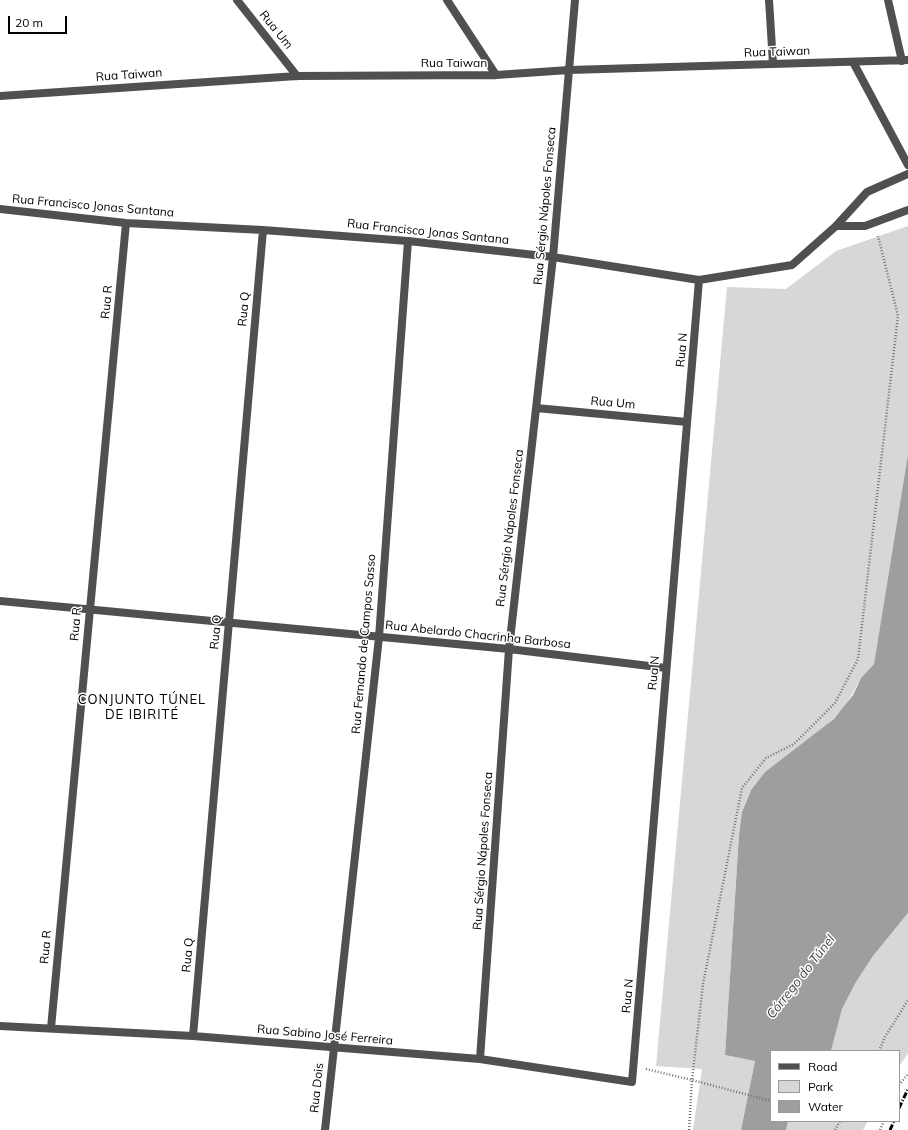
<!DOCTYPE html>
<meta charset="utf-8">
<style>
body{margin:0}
#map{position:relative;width:908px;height:1130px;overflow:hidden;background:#fff;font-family:Mulish,sans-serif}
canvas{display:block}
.legend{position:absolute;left:770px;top:1050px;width:130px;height:72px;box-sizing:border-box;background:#fff;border:1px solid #999;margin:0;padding:5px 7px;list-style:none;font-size:12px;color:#000}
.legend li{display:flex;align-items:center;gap:8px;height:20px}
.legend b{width:20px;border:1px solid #999}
.scale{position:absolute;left:8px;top:16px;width:59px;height:18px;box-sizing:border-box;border:2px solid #000;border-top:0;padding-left:5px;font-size:12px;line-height:14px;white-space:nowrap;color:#000;-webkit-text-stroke:3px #fff;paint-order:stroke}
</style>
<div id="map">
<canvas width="908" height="1130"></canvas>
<ul class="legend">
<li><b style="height:5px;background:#505050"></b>Road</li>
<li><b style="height:11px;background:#d7d7d7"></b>Park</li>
<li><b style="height:11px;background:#9e9e9e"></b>Water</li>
</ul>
<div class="scale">20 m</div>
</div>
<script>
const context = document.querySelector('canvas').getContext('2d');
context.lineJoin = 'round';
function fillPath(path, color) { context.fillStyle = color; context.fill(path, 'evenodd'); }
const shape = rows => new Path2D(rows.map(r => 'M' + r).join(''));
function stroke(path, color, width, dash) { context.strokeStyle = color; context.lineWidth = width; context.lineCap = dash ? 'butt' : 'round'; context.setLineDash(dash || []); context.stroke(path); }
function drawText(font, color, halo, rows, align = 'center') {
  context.font = font + ' Mulish,sans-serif'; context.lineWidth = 3; context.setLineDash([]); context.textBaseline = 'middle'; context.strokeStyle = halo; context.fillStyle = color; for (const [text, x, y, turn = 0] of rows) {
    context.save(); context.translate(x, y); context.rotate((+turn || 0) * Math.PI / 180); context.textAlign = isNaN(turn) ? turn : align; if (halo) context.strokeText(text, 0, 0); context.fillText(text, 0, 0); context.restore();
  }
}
fillPath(shape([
 [908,226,908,454,874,664,861,678,843,710,824,728,765,772,751,790,746,801,742,812,739,835,725,1055,755,1061,741,1130,693,1130,702,1069,656,1066,727,287,786,289,836,251],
 [908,913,908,1053,899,1067,899,1051,831,1051,842,1009,856,982,873,956],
 [788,1121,868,1121,863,1130,786,1130]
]), '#d7d7d7');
fillPath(shape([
 [908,454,908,913,873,956,856,982,842,1009,831,1051,771,1051,771,1121,788,1121,786,1130,741,1130,755,1061,725,1055,739,835,742,812,751,790,765,772,834,719,853,695,861,678,874,664]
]), '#9e9e9e');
stroke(shape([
 [879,1051,885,1037,908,1000],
 [646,1069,692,1080,771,1101],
 [899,1085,908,1074],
 [689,1130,692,1080,703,984,742,788,766,758,794,744,835,703,858,659,898,316,878,236],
 [835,1130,840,1121],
 [880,1130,884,1121]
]), '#727272', 2.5, [1, 2]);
stroke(shape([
 [237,0,297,76],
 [447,0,496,75],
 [769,0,773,64],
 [888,0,902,61],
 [853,62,908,165],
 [0,96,297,76,496,75,569,70,908,60],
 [0,209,126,223,263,230,408,241,553,257,699,280,792,265,836,226,867,192,908,174],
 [836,226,865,226,908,210],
 [536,408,687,422],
 [0,601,509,649,666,668],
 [0,1026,193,1036,480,1059,632,1082,699,280],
 [51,1028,126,223],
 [193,1036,263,230],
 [480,1059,509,649,553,257,575,0],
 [325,1130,379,637,408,241]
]), '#505050', 8);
stroke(shape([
 [899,1108,908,1089],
 [890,1130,894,1121]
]), '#000', 3, [6, 2, 1, 2]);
drawText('12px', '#000', '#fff', [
 ["Rua Um",276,30,51],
 ["Rua Taiwan",777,52,-2],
 ["Rua Taiwan",454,63],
 ["Rua Taiwan",129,75,-4],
 ["Rua Francisco Jonas Santana",93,206,5],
 ["Rua Sérgio Nápoles Fonseca",545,206,-85],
 ["Rua Francisco Jonas Santana",428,232,6],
 ["Rua R",107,302,-85],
 ["Rua Q",244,309,-85],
 ["Rua N",682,350,-85],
 ["Rua Um",613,403,5],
 ["Rua Sérgio Nápoles Fonseca",510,528,-83],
 ["Rua R",76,624,-85],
 ["Rua Q",216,632,-85],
 ["Rua Abelardo Chacrinha Barbosa",478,635,6],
 ["Rua Fernando de Campos Sasso",364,644,-85],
 ["Rua N",654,673,-85],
 ["Rua Sérgio Nápoles Fonseca",483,851,-86],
 ["Rua R",46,947,-85],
 ["Rua Q",188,955,-85],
 ["Rua N",628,996,-85],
 ["Rua Sabino José Ferreira",325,1035,5],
 ["Rua Dois",317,1088,-84]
]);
context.letterSpacing = '1px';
drawText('13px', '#000', '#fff', [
 ["CONJUNTO TÚNEL",142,700],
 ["DE IBIRITÉ",142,715]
]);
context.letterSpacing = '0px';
drawText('italic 13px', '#3f3f3f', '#fff', [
 ["Córrego do Túnel",801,977,-52]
]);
</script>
